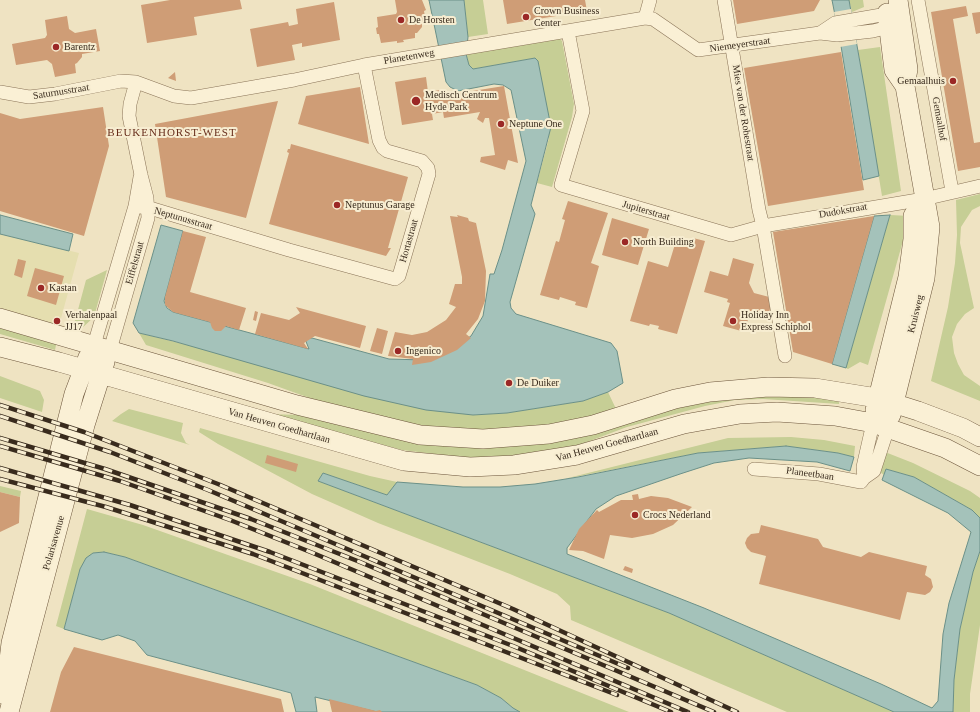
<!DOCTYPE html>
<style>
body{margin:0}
canvas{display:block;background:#efe3c2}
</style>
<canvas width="980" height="712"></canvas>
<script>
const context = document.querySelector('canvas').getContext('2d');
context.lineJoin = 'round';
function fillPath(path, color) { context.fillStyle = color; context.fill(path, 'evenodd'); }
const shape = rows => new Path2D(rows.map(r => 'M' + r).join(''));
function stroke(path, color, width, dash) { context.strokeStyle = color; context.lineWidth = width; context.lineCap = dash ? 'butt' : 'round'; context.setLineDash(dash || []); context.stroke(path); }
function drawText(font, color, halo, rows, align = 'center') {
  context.font = font + ' Georgia,serif'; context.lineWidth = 4; context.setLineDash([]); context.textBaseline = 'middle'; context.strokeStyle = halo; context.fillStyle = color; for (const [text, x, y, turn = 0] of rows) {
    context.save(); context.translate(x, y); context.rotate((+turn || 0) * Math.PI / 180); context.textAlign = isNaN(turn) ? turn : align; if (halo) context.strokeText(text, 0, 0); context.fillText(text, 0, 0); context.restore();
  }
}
fillPath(shape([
 [0,234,79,253,58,329,0,313]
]), '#e5deaf');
fillPath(shape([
 [464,0,483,0,488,34,468,37],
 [849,0,863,0,864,7,852,12],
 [558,37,562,41,574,104,572,117,552,187,537,183,549,138,535,58,473,69,469,65,466,54],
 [880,47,901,191,882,196,858,50],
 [980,194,980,206,972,210,961,227,960,243,974,308,965,314,957,324,952,337,954,353,958,364,964,375,980,386,980,401,931,381,948,307,955,263,957,235,956,200],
 [890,215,910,216,868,365,860,362,848,369,846,368],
 [107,270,94,317,81,329,72,332,86,280],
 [0,325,57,340,55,350,0,334],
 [139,333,473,415,507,413,583,401,608,392,617,411,517,431,439,428,414,424,329,405,268,383,146,345],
 [0,376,40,391,44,400,42,412,0,398],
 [742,395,840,397,839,404,763,399,735,400,705,406,627,427,563,451,493,461,402,450,265,414,301,415,470,444],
 [129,409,183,423,181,433,186,443,190,445,112,421,121,414],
 [200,428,370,476,397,482,387,495,323,473,318,481,669,613,894,712,787,712,571,620,570,606,557,594,510,574,378,523,312,494,218,444,199,432],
 [791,437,824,440,855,446,854,457,838,453,786,446,747,449,698,453,564,479,728,438],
 [885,452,913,463,970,491,980,498,980,518,972,510,914,477,886,469,884,475,880,472],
 [0,486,21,491,20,497,0,492],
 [87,509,143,525,310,584,629,712,520,712,513,708,501,698,477,685,125,557,104,552,93,553,80,569,64,629,56,626],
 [980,551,980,625,970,694,970,712,953,712,954,680,960,629,973,572]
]), '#c6ce95');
const water = shape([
 [429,0,464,0,468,37,466,54,469,65,473,69,535,58,538,61,551,127,531,205,535,214,510,302,511,308,516,314,611,343,617,351,623,383,608,392,583,401,507,413,473,415,426,410,364,396,173,341,139,333,133,323,161,225,183,231,164,301,167,308,173,312,309,349,305,339,312,338,389,359,424,360,449,351,471,336,483,316,490,274,494,274,502,250,526,161,511,90,503,85,494,84,458,91,450,87,446,82,429,0],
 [832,0,849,0,865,91,879,176,863,180,841,46,832,0],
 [0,215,73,234,69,251,0,234,0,215],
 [890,215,846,368,832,364,874,216,890,215],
 [786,446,838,453,854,457,850,471,817,462,749,458,714,463,680,474,616,496,596,509,567,548,567,554,704,608,881,684,932,708,938,701,943,634,949,603,971,532,948,513,882,480,886,469,914,477,972,510,980,518,980,551,973,572,960,629,954,680,953,712,894,712,669,613,318,481,323,473,387,495,397,482,463,487,500,487,535,484,578,477,698,453,786,446],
 [104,552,125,557,477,685,501,698,513,708,520,712,377,712,315,697,317,712,296,712,291,693,147,655,135,641,118,635,102,640,64,629,80,569,86,558,93,553,104,552]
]);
fillPath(water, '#a4c2ba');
stroke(water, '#6b9088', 1);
fillPath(shape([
 [851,9,857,44,840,47,834,12]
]), '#efe3c2');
fillPath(shape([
 [170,0,240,0,242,9,194,17,197,35,147,43,141,5],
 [395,0,422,0,426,10,424,11,426,23,422,24,422,27,417,33,415,33,415,38,403,40,404,42,397,43,397,41,381,43,379,34,377,34,376,28,378,27,377,17,396,14,397,12],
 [503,0,585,0,587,11,507,24],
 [733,0,820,0,814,11,737,24],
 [334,2,340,40,302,47,302,43,292,45,295,60,257,67,250,29,288,22,289,26,298,24,296,9],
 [966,6,968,16,953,19,974,143,980,142,980,167,958,171,931,12],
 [980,12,980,33,976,34,972,13],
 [67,16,69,29,75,33,96,29,100,51,82,54,82,57,77,63,75,64,76,73,55,77,52,64,47,60,16,65,12,44,45,38,47,35,45,20],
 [841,52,864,190,768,206,744,68],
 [175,72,176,81,168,78],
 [426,77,428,92,440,90,441,96,504,86,518,163,508,160,505,170,480,162,481,157,495,155,489,118,485,118,483,123,477,119,480,112,444,118,443,112,432,114,433,120,402,125,395,82],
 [360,87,369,144,298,124,306,96],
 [278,101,246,218,166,197,155,124],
 [103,107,109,146,84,236,0,211,0,113,20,119],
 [291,144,408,177,388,248,391,248,386,256,269,224,289,153,287,152,288,149,290,149],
 [568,201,608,213,591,263,599,266,587,308,575,305,576,302,560,297,559,300,540,295,556,241,559,242,565,220,562,219],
 [457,215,468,218,469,221,476,223,486,271,485,301,478,319,466,334,471,338,457,350,431,362,412,365,413,359,388,356,395,332,412,335,427,332,446,320,456,307,449,304,455,284,462,284,462,277,450,216,458,217],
 [874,216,832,364,793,352,773,232],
 [612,218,649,229,638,265,602,255],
 [183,231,206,237,190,292,246,308,239,330,226,326,221,331,215,331,212,328,210,322,173,312,165,305,165,297],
 [693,238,705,241,677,334,658,329,659,326,650,324,649,326,630,321,648,261,668,267,676,241,691,245],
 [733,258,754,264,749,283,754,293,773,298,767,320,749,315,745,332,723,326,730,303,727,302,728,299,704,292,710,271,728,276],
 [18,259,26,261,22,278,14,275],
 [35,268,64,276,56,305,27,296],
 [296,307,366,326,360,348,315,336,304,343,308,349,255,334,261,313,289,320,300,313],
 [255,311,258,312,256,321,253,320],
 [377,328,388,331,382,354,370,351],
 [267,455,298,464,296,472,265,463],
 [0,492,20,497,19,523,0,532],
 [638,494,639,499,651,496,668,498,692,507,673,525,653,534,632,538,610,535,604,559,583,551,569,550,579,529,597,510,599,512,621,500,633,500,632,495],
 [761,525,818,539,823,547,861,557,869,552,927,566,925,575,931,579,933,587,930,592,925,595,907,592,900,620,759,584,766,556,751,552,747,548,745,543,747,538,751,534,759,533],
 [625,566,633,569,632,573,623,570],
 [74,647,281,699,284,712,50,712,61,672],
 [329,699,376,711,380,710,382,712,332,712]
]), '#cf9d76');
const street = shape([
 [918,0,952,191],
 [645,18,650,0],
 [568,31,583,111,561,185,731,235,763,226,759,210,724,0],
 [820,33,835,23,887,14,894,16],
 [0,92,29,97,55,94,121,81,136,82,174,96,191,98,294,80,364,65,645,18,653,19,698,50,820,33,837,35,873,31,889,27,895,23],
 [135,206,153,209,289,250,395,279,399,276,429,174,428,168,422,161,387,151,383,148,379,140,364,65],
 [94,345,135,206,140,177],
 [110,350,148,218,147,198,141,175,129,116,130,104,136,82],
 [785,356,763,226,924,199,980,186],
 [754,469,819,474,861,482,864,478,874,471,888,428],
 [864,478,863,467,873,423]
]);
const secondary = shape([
 [887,13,894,70,905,86],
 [0,318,297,405,420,435,483,439,549,434,593,425,675,399,710,392,768,387,815,388,877,398,918,411,963,428,980,437],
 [0,347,59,362,404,461,470,467,514,465,577,455,684,424,740,414,777,412,835,416,873,423,945,448,980,466],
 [875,410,908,277,913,239,913,216,924,199],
 [891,415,925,278,930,227,905,86,908,69,898,0],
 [0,694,9,660,11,643,74,394,88,357],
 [9,712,85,425,105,362]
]);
stroke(street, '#8a7458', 14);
stroke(secondary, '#6c553b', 20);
stroke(street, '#faf0d5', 13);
stroke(secondary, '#faf0d5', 19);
const rail = shape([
 [0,405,84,432,218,484,513,609,737,712],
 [0,416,110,452,208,490,628,668],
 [0,438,105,469,251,519,360,562,714,712],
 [0,446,120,481,230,520,313,553,688,712],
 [0,468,130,505,270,552,513,646,671,712],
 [0,479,106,507,253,554,617,695]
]);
stroke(rail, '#392b1d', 4.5);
stroke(rail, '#f7edd1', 3, [9]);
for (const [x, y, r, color] of [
 [526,17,4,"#9b2826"],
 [401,20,4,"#9b2826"],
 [56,47,4,"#9b2826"],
 [953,81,4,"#9b2826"],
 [416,101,5,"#9b2826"],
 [501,124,4,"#9b2826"],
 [337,205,4,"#9b2826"],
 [625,242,4,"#9b2826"],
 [41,288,4,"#9b2826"],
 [57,321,4,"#9b2826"],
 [733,321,4,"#9b2826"],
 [398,351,4,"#9b2826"],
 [509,383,4,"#9b2826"],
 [635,515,4,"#9b2826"]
]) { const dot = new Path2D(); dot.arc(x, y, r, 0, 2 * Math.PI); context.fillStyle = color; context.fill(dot); stroke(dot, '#f7edd1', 1.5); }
drawText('10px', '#392b1d', '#f7edd1', [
 ["Crown Business",534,11],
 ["Center",534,23],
 ["De Horsten",409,20],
 ["Barentz",64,47],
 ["Gemaalhuis",945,81,"right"],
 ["Medisch Centrum",425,95],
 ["Hyde Park",425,107],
 ["Neptune One",509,124],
 ["Neptunus Garage",345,205],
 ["North Building",633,242],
 ["Kastan",49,288],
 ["Verhalenpaal",65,315],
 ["JJ17",65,327],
 ["Holiday Inn",741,315],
 ["Express Schiphol",741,327],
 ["Ingenico",406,351],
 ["De Duiker",517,383],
 ["Crocs Nederland",643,515]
], 'left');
drawText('10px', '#392b1d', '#f7edd1', [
 ["Niemeyerstraat",740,45,-8],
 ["Planetenweg",409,57,-10],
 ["Saturnusstraat",61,92,-9],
 ["Mies van der Rohestraat",743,113,81],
 ["Gemaalhof",939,119,80],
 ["Jupiterstraat",646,211,16],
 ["Dudokstraat",843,211,-10],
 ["Neptunusstraat",183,219,16],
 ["Hortastraat",409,241,-74],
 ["Eiffelstraat",135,263,-74],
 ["Kruisweg",916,314,-76],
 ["Van Heuven Goedhartlaan",279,426,16],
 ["Van Heuven Goedhartlaan",607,445,-15],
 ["Planeetbaan",810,474,8],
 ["Polarisavenue",54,543,-74]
]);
context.letterSpacing = '1px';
drawText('11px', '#672d1b', '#f7edd1', [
 ["BEUKENHORST-WEST",172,133]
]);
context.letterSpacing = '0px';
</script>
